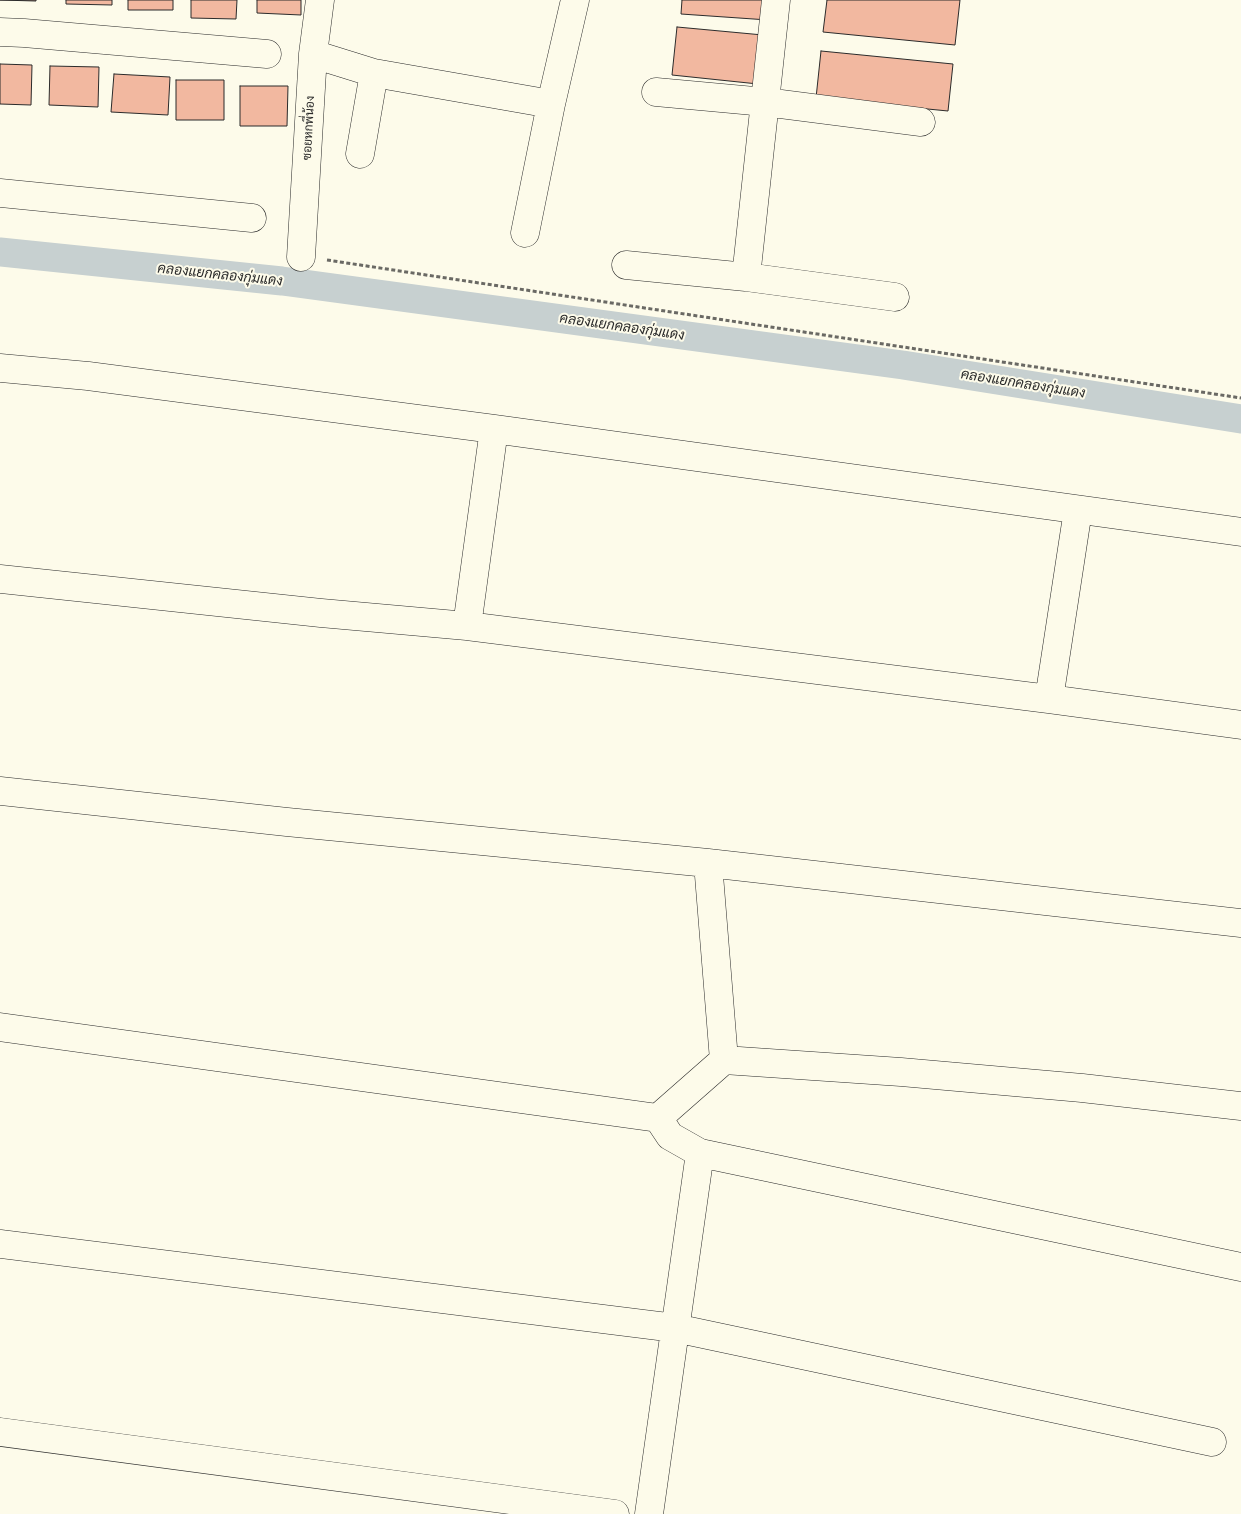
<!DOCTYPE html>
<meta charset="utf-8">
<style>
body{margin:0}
canvas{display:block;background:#fdfbea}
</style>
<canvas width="1241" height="1514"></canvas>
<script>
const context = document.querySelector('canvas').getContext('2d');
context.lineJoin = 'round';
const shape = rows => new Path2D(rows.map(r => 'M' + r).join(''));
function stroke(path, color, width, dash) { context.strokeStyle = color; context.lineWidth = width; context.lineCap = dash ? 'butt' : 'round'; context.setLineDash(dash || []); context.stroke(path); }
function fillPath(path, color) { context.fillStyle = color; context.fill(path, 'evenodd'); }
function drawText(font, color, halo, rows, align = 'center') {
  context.font = font + ' Rubik,Sarabun,sans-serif'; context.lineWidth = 4; context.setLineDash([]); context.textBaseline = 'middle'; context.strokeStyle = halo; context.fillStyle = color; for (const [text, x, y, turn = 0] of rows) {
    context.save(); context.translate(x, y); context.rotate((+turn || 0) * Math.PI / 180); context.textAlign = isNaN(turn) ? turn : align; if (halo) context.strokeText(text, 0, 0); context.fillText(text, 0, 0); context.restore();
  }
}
stroke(shape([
 [0,252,282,281,903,365,1241,419]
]), '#c7d0d0', 29);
const building = shape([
 [0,0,36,0,36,1,0,0],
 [66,0,112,0,112,5,66,4,66,0],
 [128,0,173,0,173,10,128,10,128,0],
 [191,0,237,0,236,19,191,18,191,0],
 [257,0,301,0,301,15,257,13,257,0],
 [682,0,769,0,768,20,681,14,682,0],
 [827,0,960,0,955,45,823,32,827,0],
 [677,27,763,35,758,84,672,75,677,27],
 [821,51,953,64,948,111,816,98,821,51],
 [0,64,32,65,31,105,0,104,0,64],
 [50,66,99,67,98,107,49,105,50,66],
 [114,74,170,77,168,115,111,112,114,74],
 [176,80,224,80,224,120,176,120,176,80],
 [240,86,288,86,287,126,240,126,240,86]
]);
fillPath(building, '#f2b8a0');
stroke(building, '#2b2b2b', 1);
const minor = shape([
 [0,32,24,33,267,54],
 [313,54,374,73,551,104],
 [656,92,765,102,921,122],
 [360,154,374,73],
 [0,193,252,218],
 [525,233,551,104,575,0],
 [301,257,313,54,320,0],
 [626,265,746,277,895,297],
 [746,277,776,0],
 [0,368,88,376,494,429,1241,532],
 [0,579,321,613,467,626,1049,699,1241,725],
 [467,626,494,429],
 [1049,699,1078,510],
 [0,791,287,822,708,863,1241,923],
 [708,863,724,1060],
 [0,1027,658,1118,724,1060,901,1072,1082,1088,1241,1106],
 [658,1118,670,1136,700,1153,1241,1267],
 [0,1244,675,1328,1212,1442],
 [0,1432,615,1514],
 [649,1514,700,1153]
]);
stroke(minor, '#2b2b2b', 29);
stroke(shape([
 [327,260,1241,398]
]), '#6a6964', 3, [4, 2.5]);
stroke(minor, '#fdfbea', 28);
drawText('12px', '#2b2b2b', '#fdfbea', [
 ["ซอยหกพี่น้อง",309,128,-87]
]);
drawText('italic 14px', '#2b2b2b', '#fdfbea', [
 ["คลองแยกคลองกุ่มแดง",220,275,6],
 ["คลองแยกคลองกุ่มแดง",622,327,8],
 ["คลองแยกคลองกุ่มแดง",1023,384,9]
]);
</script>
